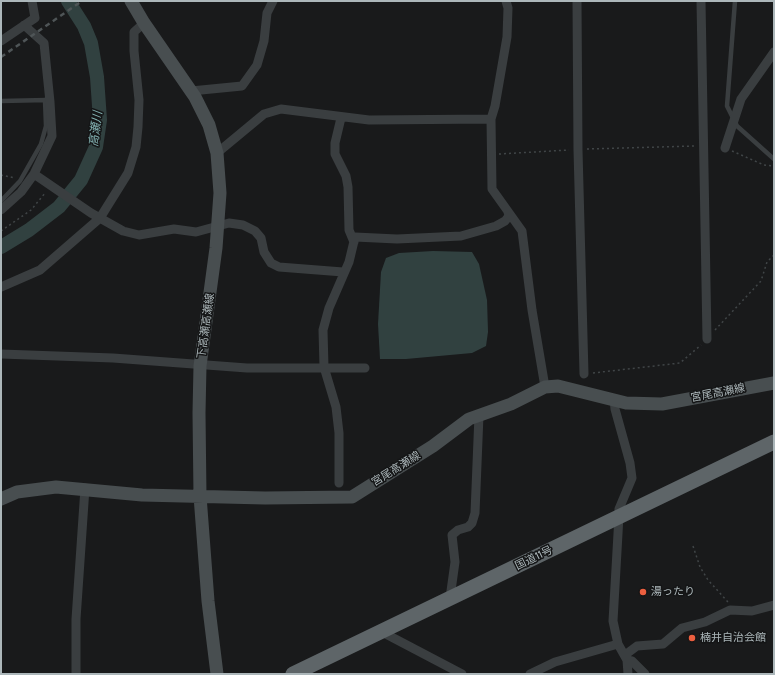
<!DOCTYPE html>
<meta charset="utf-8">
<style>
body{margin:0}
#map{position:relative;width:775px;height:675px;overflow:hidden;background:#191a1b;font-family:Cabin,sans-serif}
canvas{display:block}
.frame{position:absolute;inset:0;border:2px solid #acb7ba;pointer-events:none}
</style>
<div id="map">
<canvas width="775" height="675"></canvas>
<div class="frame"></div>
</div>
<script>
const context = document.querySelector('canvas').getContext('2d');
context.lineJoin = 'round';
function fillPath(path, color) { context.fillStyle = color; context.fill(path, 'evenodd'); }
const shape = rows => new Path2D(rows.map(r => 'M' + r).join(''));
function stroke(path, color, width, dash) { context.strokeStyle = color; context.lineWidth = width; context.lineCap = dash ? 'butt' : 'round'; context.setLineDash(dash || []); context.stroke(path); }
function drawText(font, color, halo, rows, align = 'center') {
  context.font = font + ' Cabin,"Noto Sans JP",sans-serif'; context.lineWidth = 3; context.setLineDash([]); context.textBaseline = 'middle'; context.strokeStyle = halo; context.fillStyle = color; for (const [text, x, y, turn = 0] of rows) {
    context.save(); context.translate(x, y); context.rotate((+turn || 0) * Math.PI / 180); context.textAlign = isNaN(turn) ? turn : align; if (halo) context.strokeText(text, 0, 0); context.fillText(text, 0, 0); context.restore();
  }
}
fillPath(shape([
 [433,251,472,252,479,264,487,300,488,332,486,346,472,353,406,359,380,359,378,324,381,272,386,258,399,253]
]), '#314140');
stroke(shape([
 [1,247,29,230,59,207,81,180,96,147,100,120,97,77,91,43,84,26,68,1]
]), '#314140', 14);
stroke(shape([
 [587,149,695,146],
 [732,151,764,165,774,166],
 [499,154,569,150],
 [1,175,15,178],
 [1,231,31,210,46,192],
 [715,330,761,281,767,262,774,255],
 [593,373,680,363,701,345],
 [693,546,700,567,708,580,728,602]
]), '#404547', 1.5, [2, 3]);
stroke(shape([
 [735,1,727,106,737,126,774,159],
 [1,101,47,100],
 [1,201,20,181,41,144,46,126,45,100]
]), '#3a3e40', 4.5);
stroke(shape([
 [506,1,508,8,507,37,495,106,491,119,492,189,522,231,532,310,545,387],
 [577,1,578,150,584,374],
 [701,1,707,339],
 [24,25,44,43,50,102,52,136,34,174],
 [1,41,35,18,32,1],
 [191,91,242,86,257,65,264,41,267,13,273,1],
 [341,118,335,143,335,154,346,176,348,187,349,230,354,242],
 [725,148,741,99,774,52],
 [217,153,264,114,281,109,369,120,491,119],
 [1,210,21,192,34,174,91,213,123,231,139,235,174,229,196,232,229,223,243,225,255,231,261,238,264,252,271,263,279,267,343,272],
 [1,287,40,270,100,218,128,173,136,147,138,127,139,100,134,51,134,32,144,23],
 [1,354,113,358,247,368,365,368],
 [614,399,615,409,630,463,632,478,619,509,619,516,613,621,618,644,627,660,628,674],
 [339,483,339,433,336,407,324,367,323,330,329,308,349,262,355,237,397,239,461,236,496,226,505,221,509,216,508,212],
 [450,598,455,562,452,535,458,530,468,527,472,523,475,513,479,415],
 [382,632,462,674],
 [625,655,637,646,663,644,682,628,705,622,730,610,752,611,774,605],
 [627,660,632,661,645,674],
 [76,674,76,619,85,488],
 [530,674,555,662,618,644]
]), '#3a3e40', 9);
stroke(shape([
 [131,1,144,23,195,97,209,125,217,153,220,193,216,248,200,366,199,413,200,496,208,601,217,674],
 [1,499,17,492,56,487,142,495,265,498,352,497,433,446,469,419,511,404,545,387,558,386,626,403,662,404,774,383]
]), '#484e50', 13);
stroke(shape([
 [293,674,774,442]
]), '#5e6568', 15);
stroke(shape([
 [1,57,82,1]
]), '#4f5557', 2.5, [5, 4]);
for (const [x, y, r, color] of [
 [643,592,4,"#ec5f3f"],
 [692,638,4,"#ec5f3f"]
]) { const dot = new Path2D(); dot.arc(x, y, r, 0, 2 * Math.PI); context.fillStyle = color; context.fill(dot); stroke(dot, '#141516', 1.5); }
drawText('11px', '#acb7ba', '#141516', [
 ["下高瀬高瀬線",206,326,-82],
 ["宮尾高瀬線",718,393,-11],
 ["宮尾高瀬線",396,469,-32],
 ["国道11号",534,558,-26]
]);
drawText('11px', '#acb7ba', '#141516', [
 ["湯ったり",651,592],
 ["楠井自治会館",700,638]
], 'left');
drawText('italic 12px', '#84b3b3', '#141516', [
 ["高瀬川",96,129,-83]
]);
</script>
